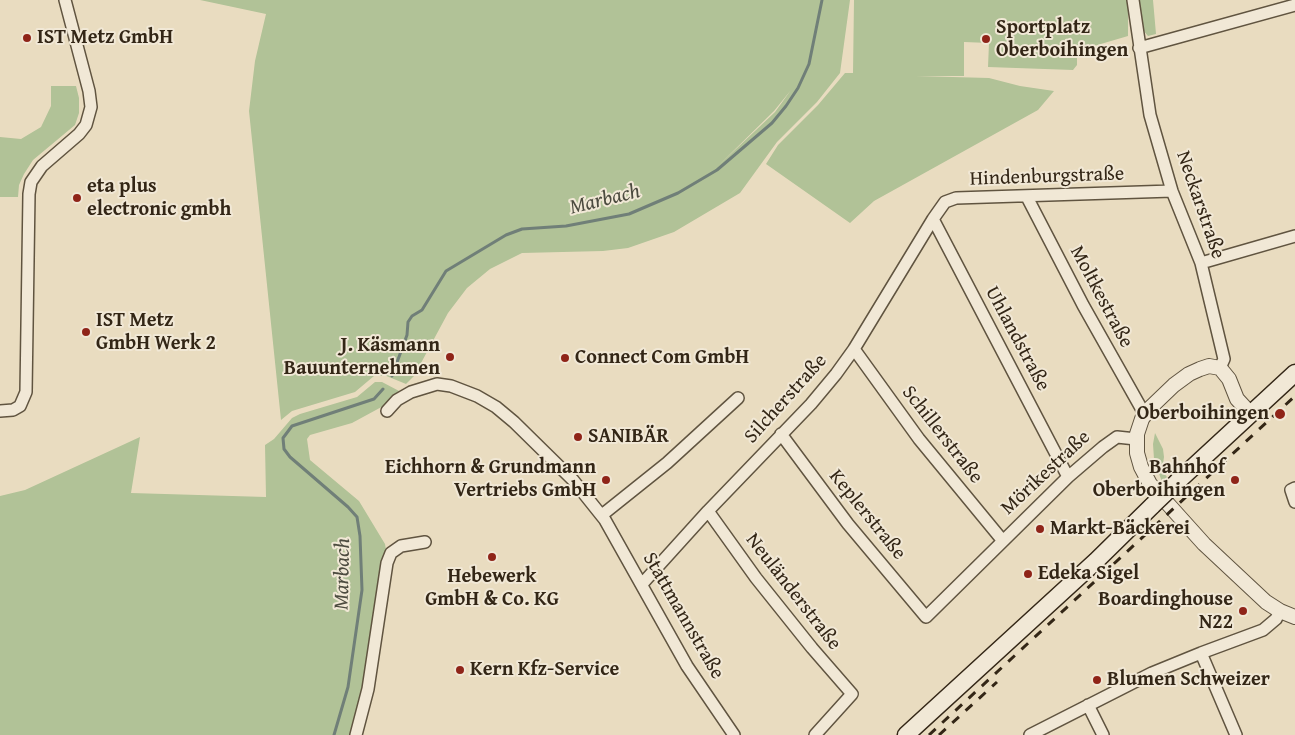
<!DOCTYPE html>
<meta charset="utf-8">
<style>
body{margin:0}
canvas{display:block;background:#e9dcc0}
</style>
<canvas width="1295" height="735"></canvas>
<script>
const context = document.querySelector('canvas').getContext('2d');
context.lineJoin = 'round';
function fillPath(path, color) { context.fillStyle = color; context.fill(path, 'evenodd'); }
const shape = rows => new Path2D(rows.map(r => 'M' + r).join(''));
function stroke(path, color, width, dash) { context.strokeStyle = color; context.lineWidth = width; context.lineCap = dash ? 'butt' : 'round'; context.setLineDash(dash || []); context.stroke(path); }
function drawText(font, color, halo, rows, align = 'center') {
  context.font = font + ' "Gentium Book Plus",serif'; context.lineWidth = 4; context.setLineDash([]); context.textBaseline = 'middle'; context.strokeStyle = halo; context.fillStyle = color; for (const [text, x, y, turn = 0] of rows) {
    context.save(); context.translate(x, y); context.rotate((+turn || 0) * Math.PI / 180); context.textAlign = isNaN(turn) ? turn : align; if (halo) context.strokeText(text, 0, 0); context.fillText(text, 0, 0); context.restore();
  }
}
fillPath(shape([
 [200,0,850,0,840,73,817,102,777,142,740,193,674,232,628,248,603,251,522,253,490,269,467,288,448,313,414,376,406,384,384,375,394,353,382,376,374,376,355,392,292,411,281,420,249,111,255,61,266,14],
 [791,90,775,112,718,166,774,111],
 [854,0,1128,0,1128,36,1077,51,1077,65,1073,70,988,67,989,43,964,42,964,76,916,76,989,78,1020,86,1054,91,1038,110,874,201,850,223,766,164,778,145,818,105,845,73,853,73],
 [1139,0,1153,0,1156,34,1148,36,1143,30],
 [51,86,76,86,79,98,79,113,75,125,33,160,24,174,19,185,18,197,0,197,0,137,21,139,41,127,51,106],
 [375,382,382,382,401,392,387,404,352,423,310,435,307,439,310,460,359,501,385,544,387,556,365,690,353,735,0,735,0,496,25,490,140,437,131,493,266,497,265,445,274,439,292,418,300,414,357,397],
 [1155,433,1163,449,1164,457,1162,471,1167,477,1162,482,1154,459,1153,444]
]), '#b1c297');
stroke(shape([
 [392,376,407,335,408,322,412,316,422,310,446,271,506,235,522,229,566,226,629,214,678,193,717,170,772,123,786,106,798,88,809,64,822,0],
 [334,735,348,687,362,590,360,536,357,517,348,507,290,457,284,449,283,438,292,426,374,399,383,389]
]), '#707f78', 3);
const minor = shape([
 [1133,0,1150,115,1172,191,1201,263,1224,359,1220,368],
 [1139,48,1295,5],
 [1027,197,1083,305,1145,415],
 [933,219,1068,477],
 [1201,263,1295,236],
 [854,349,919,439,1003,541],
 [0,411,13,410,20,406,26,392,29,194,31,182,42,166,79,134,86,125,91,107,89,91,65,0],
 [387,411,397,400,411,392,437,384,451,386,477,396,496,407,514,422,573,480,605,520,687,666,734,735],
 [781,434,848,524,926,617,1068,477,1103,447,1117,437,1136,439],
 [1295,488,1291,490,1295,502],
 [708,511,756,578,812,648,852,694,815,735],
 [602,515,667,463,738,398],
 [642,584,708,511,811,404,836,374,854,349,933,219,945,202,956,198,1172,191],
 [1201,653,1236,735],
 [1088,705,1103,735],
 [356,735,368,689,387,563,391,553,401,546,425,542],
 [1030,735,1152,673,1201,653,1263,630,1276,619,1280,611]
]);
const tertiary = shape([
 [1250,413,1237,399,1229,379,1220,368,1209,366,1200,369,1189,374,1174,385,1150,408,1142,419,1137,434,1137,453,1141,467,1150,484,1204,544,1266,602,1280,611,1295,617]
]);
const secondary = shape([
 [1177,482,1295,373],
 [906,735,1096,561,1153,505]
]);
stroke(minor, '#605440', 14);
stroke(tertiary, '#605440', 16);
stroke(secondary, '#332616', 19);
stroke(minor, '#f1e8d6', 11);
stroke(tertiary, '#f1e8d6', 14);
stroke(secondary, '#f1e8d6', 16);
stroke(shape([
 [929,735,1295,396],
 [939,735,997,682]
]), '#332616', 3, [9, 9]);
const secondaryBridge = shape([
 [1153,505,1177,482]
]);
stroke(secondaryBridge, '#332616', 19, []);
stroke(secondaryBridge, '#f1e8d6', 16);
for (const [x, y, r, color] of [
 [27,38,5,"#8f2418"],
 [986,39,5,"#8f2418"],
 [77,198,5,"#8f2418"],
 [86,332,5,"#8f2418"],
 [450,357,5,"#8f2418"],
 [565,358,5,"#8f2418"],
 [1280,414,6,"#8f2418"],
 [578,437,5,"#8f2418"],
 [606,480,5,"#8f2418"],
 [1235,480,5,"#8f2418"],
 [1040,529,5,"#8f2418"],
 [492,557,5,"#8f2418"],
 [1028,574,5,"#8f2418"],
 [1243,611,5,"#8f2418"],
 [460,670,5,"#8f2418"],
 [1097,680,5,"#8f2418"]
]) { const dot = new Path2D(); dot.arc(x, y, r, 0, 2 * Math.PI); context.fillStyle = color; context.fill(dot); stroke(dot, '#f1e8d6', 2); }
drawText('bold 20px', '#332616', '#f1e8d6', [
 ["Sportplatz",996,28],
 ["Oberboihingen",996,51],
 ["IST Metz GmbH",37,38],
 ["eta plus",87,187],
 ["electronic gmbh",87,210],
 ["IST Metz",96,321],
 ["GmbH Werk 2",96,344],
 ["J. Käsmann",440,346,"right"],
 ["Bauunternehmen",440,369,"right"],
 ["Connect Com GmbH",575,358],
 ["Oberboihingen",1269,414,"right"],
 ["SANIBÄR",588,437],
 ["Eichhorn & Grundmann",596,468,"right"],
 ["Vertriebs GmbH",596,491,"right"],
 ["Bahnhof",1225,468,"right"],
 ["Oberboihingen",1225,491,"right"],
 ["Markt-Bäckerei",1050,529],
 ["Edeka Sigel",1038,574],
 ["Hebewerk",492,577,"center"],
 ["GmbH & Co. KG",492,600,"center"],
 ["Boardinghouse",1233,600,"right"],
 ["N22",1233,623,"right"],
 ["Kern Kfz-Service",470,670],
 ["Blumen Schweizer",1107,680]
], 'left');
drawText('20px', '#332616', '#f1e8d6', [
 ["Hindenburgstraße",1047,177,-2],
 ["Neckarstraße",1200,205,71],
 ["Moltkestraße",1101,297,62],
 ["Uhlandstraße",1017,339,62],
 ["Silcherstraße",786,399,-48],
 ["Schillerstraße",942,435,52],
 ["Mörikestraße",1046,473,-43],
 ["Keplerstraße",867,515,51],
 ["Neuländerstraße",793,592,52],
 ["Stattmannstraße",683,616,60]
]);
drawText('italic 21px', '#4c4b3f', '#f1e8d6', [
 ["Marbach",605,200,-14],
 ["Marbach",343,574,-89]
]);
</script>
